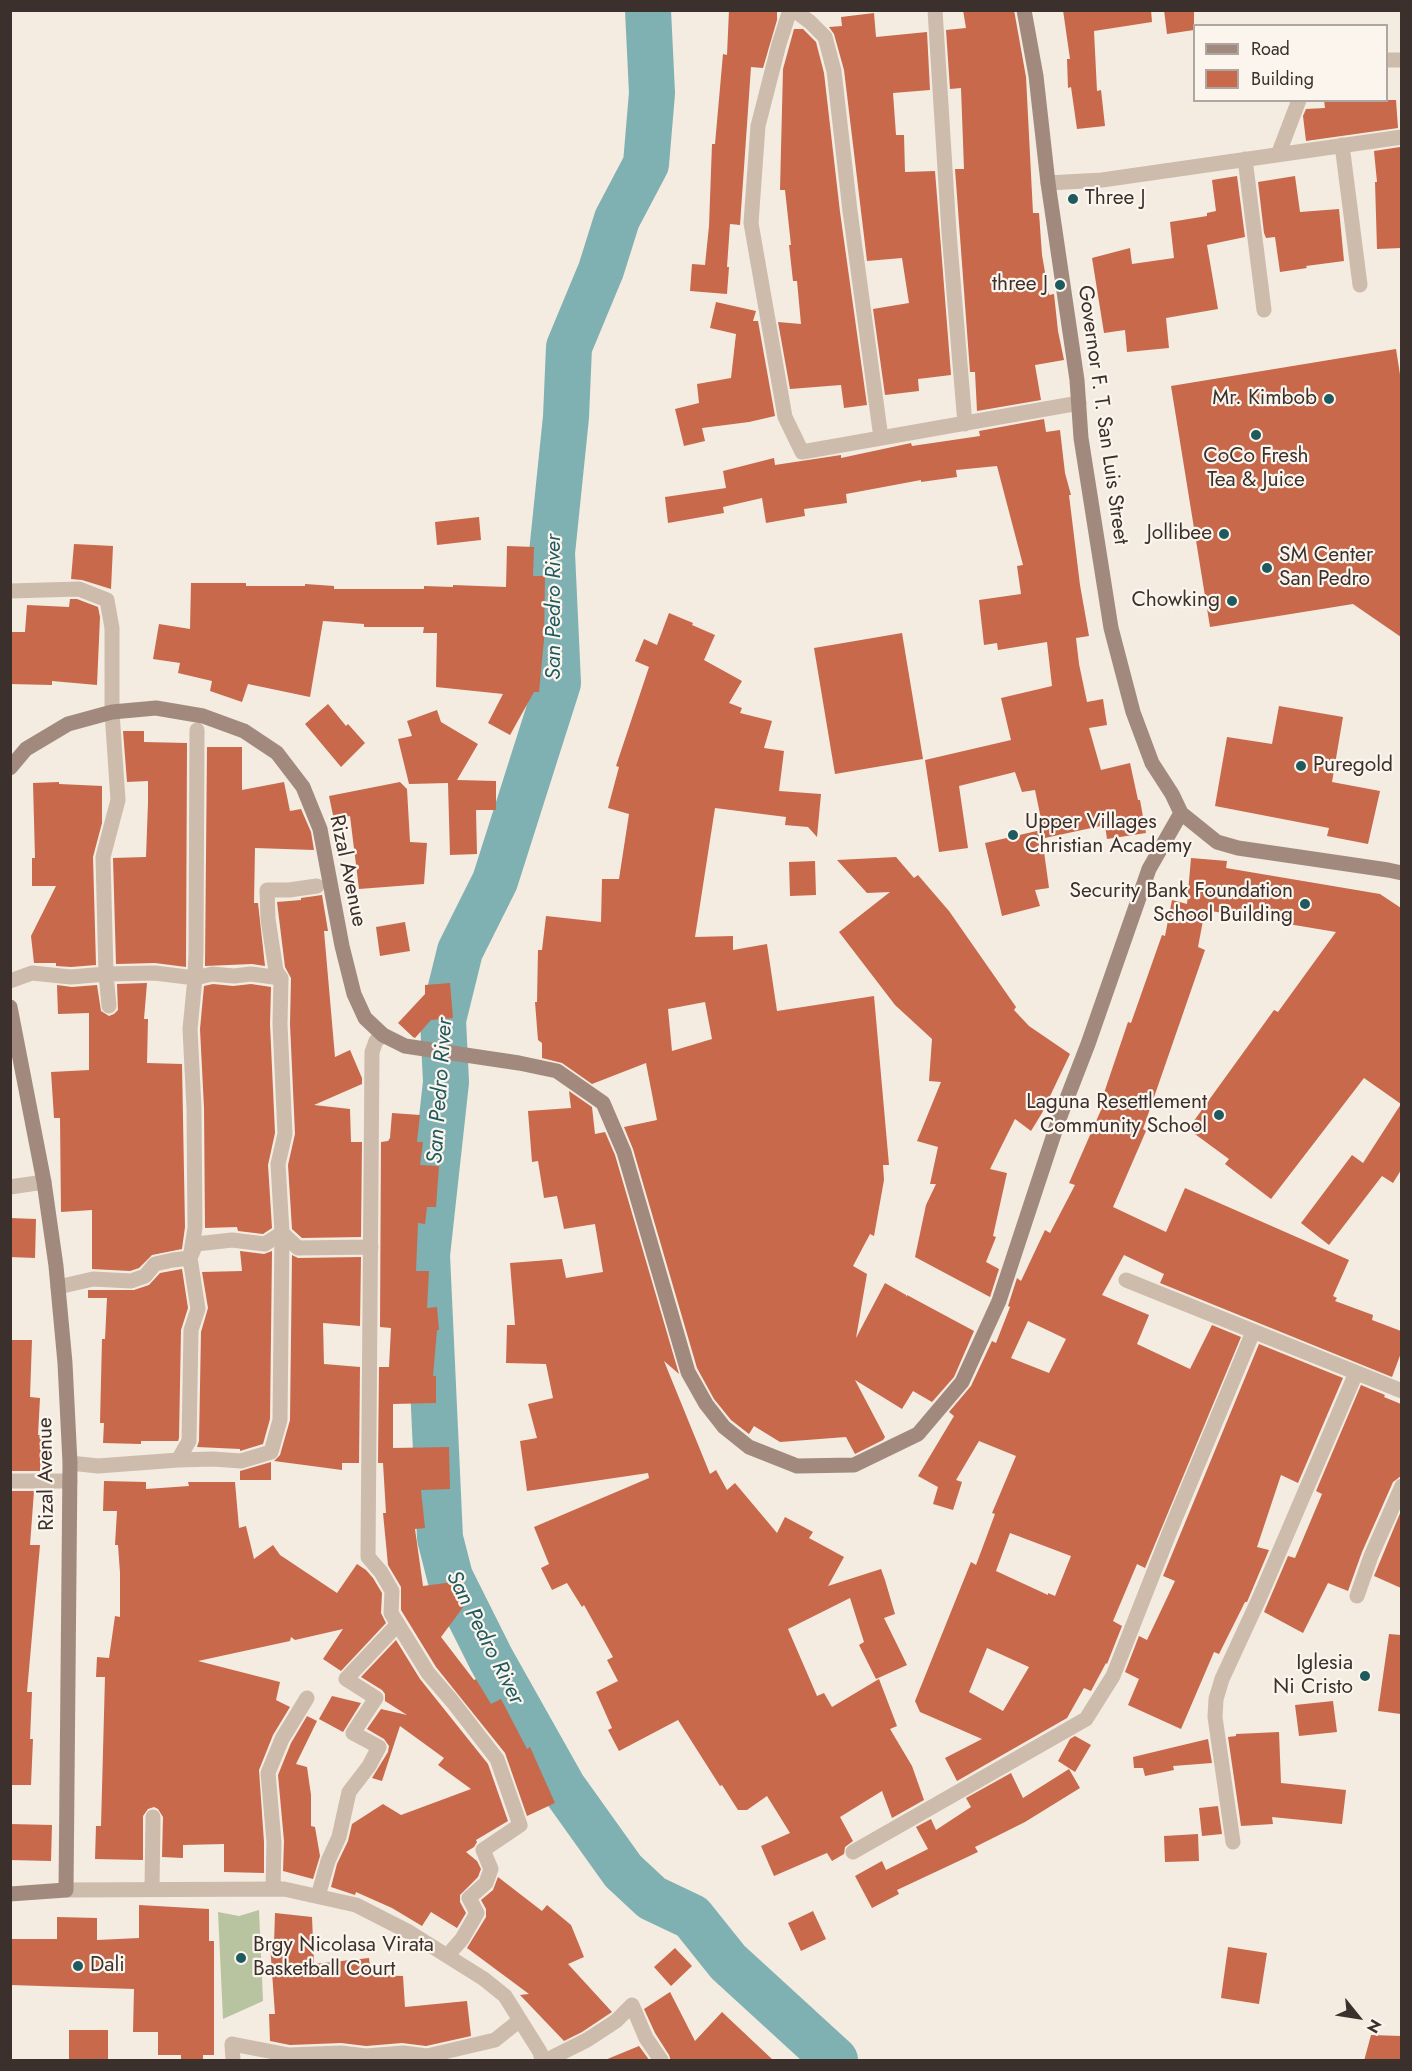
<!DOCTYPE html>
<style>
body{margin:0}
#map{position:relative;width:1412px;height:2071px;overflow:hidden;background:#f4ebe1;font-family:Jost,sans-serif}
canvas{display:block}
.frame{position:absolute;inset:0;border:12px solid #3b302b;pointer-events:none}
.legend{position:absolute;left:1193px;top:24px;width:195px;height:78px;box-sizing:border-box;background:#fbf5ee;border:2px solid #aea6a0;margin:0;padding:8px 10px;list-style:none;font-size:18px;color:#3b302b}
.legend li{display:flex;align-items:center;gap:12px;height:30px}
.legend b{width:30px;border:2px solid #aea6a0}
.north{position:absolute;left:1328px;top:1987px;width:60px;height:60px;-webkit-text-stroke:4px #fbf5ee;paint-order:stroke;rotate:120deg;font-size:16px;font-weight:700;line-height:24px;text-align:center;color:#3b302b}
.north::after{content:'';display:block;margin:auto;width:21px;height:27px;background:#3b302b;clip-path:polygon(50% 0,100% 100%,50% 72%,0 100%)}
</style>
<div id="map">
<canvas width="1412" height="2071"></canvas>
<div class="frame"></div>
<ul class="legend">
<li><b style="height:8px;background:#a18a7d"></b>Road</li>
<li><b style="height:16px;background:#c8694b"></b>Building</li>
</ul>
<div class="north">N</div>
</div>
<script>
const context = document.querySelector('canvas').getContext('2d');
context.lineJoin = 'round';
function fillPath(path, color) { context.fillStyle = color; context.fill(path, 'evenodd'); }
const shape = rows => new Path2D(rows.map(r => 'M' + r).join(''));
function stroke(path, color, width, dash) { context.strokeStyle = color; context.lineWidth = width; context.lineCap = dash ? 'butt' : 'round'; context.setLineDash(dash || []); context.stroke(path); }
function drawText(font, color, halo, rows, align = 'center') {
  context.font = font + ' Jost,sans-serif'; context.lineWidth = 4.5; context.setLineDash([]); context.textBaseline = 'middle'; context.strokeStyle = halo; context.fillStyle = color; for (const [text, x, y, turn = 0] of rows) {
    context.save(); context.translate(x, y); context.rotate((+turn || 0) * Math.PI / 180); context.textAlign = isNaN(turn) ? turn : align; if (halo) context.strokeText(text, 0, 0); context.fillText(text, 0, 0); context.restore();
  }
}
fillPath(shape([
 [259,1910,263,2001,223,2019,218,1912,239,1916]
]), '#b8c4a0');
stroke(shape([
 [648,10,652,93,646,164,617,219,601,270,569,347,566,417,552,553,558,683,495,881,460,951,443,1020,446,1082,427,1255,440,1538,450,1577,491,1659,563,1787,623,1871,652,1898,692,1917,728,1962,835,2060]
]), '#7fb0b2', 46);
fillPath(shape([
 [729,10,777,10,777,20,763,68,751,67,740,225,730,224,727,267,729,267,727,294,690,291,692,264,705,265,709,226,712,144,715,144,723,54,727,55],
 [963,10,1014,10,1026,77,1033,213,1039,213,1042,255,1049,295,1054,294,1058,331,1064,360,1035,365,1041,400,977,411,975,372,970,372,955,169,964,169,961,88,950,89,946,30,966,28],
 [1063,10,1151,10,1152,22,1094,31,1097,91,1101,90,1105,126,1077,129,1071,87,1068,88,1067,59,1070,59],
 [1164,10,1194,10,1194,30,1167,34],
 [874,13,876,37,927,32,930,90,893,93,896,135,904,135,905,172,935,171,951,375,918,379,919,391,885,395,873,309,909,303,902,258,867,261,844,70,834,34,829,27,842,26,841,17],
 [794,29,803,29,816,42,824,73,840,212,867,405,844,408,841,385,790,389,778,322,801,324,797,281,793,281,789,245,791,245,785,190,780,190,783,69],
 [1324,100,1396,100,1398,128,1306,141,1303,116,1306,109,1325,108],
 [1400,147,1401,158,1401,248,1377,249,1375,182,1377,182,1374,151],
 [1237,176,1245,237,1207,245,1218,309,1166,318,1169,348,1127,352,1125,330,1104,333,1092,258,1130,248,1132,264,1174,258,1170,222,1207,216,1207,213,1216,211,1212,180],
 [1295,176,1300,212,1339,209,1344,261,1306,266,1307,268,1280,272,1275,237,1266,238,1264,233,1258,182],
 [716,302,756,311,753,321,758,321,775,416,749,422,702,428,705,441,684,446,675,409,699,403,697,384,731,378,736,334,710,328],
 [1396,349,1401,381,1401,637,1353,604,1210,627,1171,386],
 [1044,419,1046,432,1060,430,1065,473,1071,495,1069,495,1080,585,1089,636,1076,638,1079,664,1087,702,1103,699,1107,725,1089,728,1101,770,1130,763,1138,800,1140,800,1146,833,1107,839,1105,825,1045,838,1035,790,1022,792,1015,772,959,786,968,848,939,852,925,760,1011,740,1001,698,1052,686,1047,642,998,650,997,643,984,645,979,600,1021,594,1017,566,1023,565,997,466,956,470,957,477,921,482,921,480,846,494,847,503,804,509,805,516,766,523,762,498,723,507,724,513,668,523,665,497,726,488,723,471,774,458,775,465,841,455,841,458,911,443,912,446,980,436,979,431],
 [479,517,481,540,437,545,435,522],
 [74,544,113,546,111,589,82,580,71,579],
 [507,546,534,547,533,576,545,576,544,640,539,692,534,692,510,735,488,723,503,694,436,687,437,633,423,633,424,627,364,627,364,624,323,621,310,697,248,684,242,702,210,691,212,681,178,673,180,663,153,659,159,624,190,629,191,583,246,583,246,586,305,586,305,584,334,586,334,589,424,589,424,586,453,587,453,585,506,587],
 [70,599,77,599,98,607,100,617,97,685,52,681,52,685,10,684,10,632,25,632,27,605,69,607],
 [669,613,693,623,692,625,715,635,704,660,742,681,729,703,742,708,740,713,772,721,764,748,784,751,779,791,821,794,817,837,808,827,785,825,786,817,715,808,695,937,733,936,733,950,767,944,777,1011,874,996,889,1165,883,1165,884,1180,874,1236,870,1234,853,1266,867,1274,856,1338,885,1283,906,1295,907,1297,907,1295,974,1331,954,1377,932,1402,913,1391,902,1409,855,1380,885,1437,883,1440,855,1454,846,1437,780,1442,754,1426,749,1434,731,1420,714,1399,697,1368,633,1149,624,1127,657,1120,646,1063,592,1084,562,1063,542,1058,542,1043,538,1040,535,1002,537,1002,538,950,542,950,546,916,601,922,602,879,619,879,629,814,608,808,619,767,616,766,649,667,635,661,644,639,657,645],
 [705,1002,712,1039,672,1051,668,1009],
 [902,633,923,759,835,774,814,648],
 [328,704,346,726,348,724,365,743,341,767,305,724],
 [1279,706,1343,717,1332,782,1380,791,1368,844,1327,836,1329,828,1215,806,1227,737,1272,744],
 [437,710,441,722,478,744,457,780,496,781,496,810,476,810,477,854,450,855,448,783,409,784,398,739,412,736,407,721],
 [123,731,144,731,144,742,187,743,186,967,155,963,116,964,113,858,146,857,148,803,148,781,127,782],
 [207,747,242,747,242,790,284,782,290,811,301,809,311,832,314,850,255,848,254,903,258,903,265,966,252,964,205,966],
 [59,782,59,784,102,786,102,823,93,857,96,965,71,967,56,966,56,963,34,963,31,936,56,886,32,886,32,858,35,858,33,783],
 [400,782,407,789,410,842,427,843,424,884,359,889,350,816,334,820,329,796],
 [1041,830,1049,888,1035,890,1040,906,1002,916,985,843],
 [896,857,914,878,918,875,949,911,1016,1007,1014,1010,1029,1026,1070,1054,1042,1113,1031,1131,1015,1119,990,1169,1007,1173,993,1236,996,1237,986,1262,999,1269,990,1297,915,1257,926,1205,936,1184,930,1184,938,1147,917,1141,941,1082,929,1081,932,1039,895,1005,839,932,890,892,867,893,837,860],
 [1191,858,1227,861,1226,868,1380,894,1401,908,1401,1170,1393,1183,1382,1176,1329,1245,1301,1223,1352,1155,1363,1163,1401,1104,1364,1078,1271,1199,1225,1164,1229,1159,1188,1129,1274,1010,1278,1012,1336,932,1205,910,1198,947,1205,950,1143,1129,1146,1131,1113,1207,1166,1232,1185,1188,1349,1260,1333,1296,1337,1298,1335,1301,1373,1315,1372,1320,1401,1331,1401,1353,1392,1377,1160,1283,1164,1274,1124,1255,1102,1295,1149,1315,1137,1344,1190,1369,1212,1325,1241,1337,1145,1568,1137,1564,1113,1621,1122,1626,1107,1664,1106,1663,1091,1691,1084,1688,1067,1718,957,1781,945,1758,982,1739,920,1712,915,1701,971,1562,976,1565,995,1514,992,1513,1016,1456,979,1441,956,1480,962,1482,953,1510,933,1504,938,1487,918,1476,954,1416,949,1412,971,1386,992,1341,996,1343,1010,1307,1008,1306,1017,1278,1021,1281,1045,1230,1050,1233,1075,1185,1069,1183,1108,1094,1104,1093,1128,1022,1131,1023,1162,935,1165,936,1172,900,1187,904],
 [1028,1321,1066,1339,1049,1373,1011,1358],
 [1010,1533,1071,1556,1055,1596,1048,1593,1048,1595,996,1571],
 [987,1648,1029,1667,1003,1711,969,1692],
 [815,861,816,895,790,896,789,862],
 [322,895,328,931,324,931,335,1057,350,1050,362,1078,362,1084,314,1105,350,1109,351,1142,362,1142,361,1237,302,1238,292,1229,288,1165,295,1134,290,1024,291,978,285,967,277,902,301,900,301,898],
 [405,922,410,951,380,956,376,927],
 [147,983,144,1019,148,1019,147,1063,182,1064,185,1227,182,1249,152,1255,139,1268,130,1271,92,1269,92,1210,61,1212,60,1118,54,1118,51,1072,89,1070,89,1013,58,1014,57,985,72,987,97,985,101,1011,109,1016,114,1014,118,1010,117,984],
 [450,983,453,1018,431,1020,415,1038,413,1037,398,1023,425,994,425,985],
 [213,984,233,986,251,984,271,987,270,1024,275,1133,268,1165,272,1228,263,1234,238,1231,237,1227,205,1228,204,1108,200,1029,204,986],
 [569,1091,592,1107,595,1134,605,1132,615,1155,679,1374,664,1361,710,1474,716,1470,727,1490,735,1483,777,1533,785,1517,813,1532,809,1538,844,1557,828,1586,881,1569,885,1580,895,1614,884,1618,907,1665,876,1679,859,1645,864,1642,850,1598,788,1629,817,1696,824,1693,832,1707,879,1679,897,1726,890,1729,912,1766,924,1800,892,1818,882,1791,840,1817,853,1841,845,1847,844,1854,832,1861,827,1853,774,1876,761,1846,790,1833,767,1796,747,1810,738,1810,722,1785,720,1786,678,1720,619,1751,608,1730,612,1728,596,1692,618,1681,607,1660,613,1657,584,1605,582,1607,567,1583,552,1590,541,1568,549,1564,534,1527,649,1478,648,1473,527,1491,520,1441,537,1438,528,1404,553,1398,546,1364,506,1363,507,1325,515,1325,510,1263,562,1259,566,1278,603,1272,595,1224,564,1229,557,1196,544,1198,538,1161,532,1162,528,1111,571,1108],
 [392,1113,420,1115,417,1142,423,1142,420,1165,439,1166,436,1207,427,1207,425,1224,418,1223,416,1271,429,1271,427,1308,437,1307,439,1330,437,1330,433,1376,436,1376,436,1403,393,1404,393,1448,449,1447,450,1489,421,1490,425,1528,415,1529,423,1586,461,1581,464,1606,441,1637,474,1680,476,1679,491,1704,501,1699,527,1749,530,1747,555,1803,527,1816,505,1753,436,1667,401,1610,401,1587,388,1565,383,1513,386,1513,383,1463,378,1463,379,1367,389,1367,391,1328,380,1327,381,1142,388,1141,390,1138],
 [10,1218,36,1219,35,1258,10,1257],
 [240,1251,264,1254,272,1251,270,1419,263,1444,240,1451,240,1449,197,1447,199,1441,201,1332,208,1308,202,1272,242,1271],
 [292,1255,298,1258,361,1257,360,1326,323,1323,324,1364,360,1367,359,1463,342,1463,342,1470,274,1461,280,1455,290,1420],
 [182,1269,188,1308,181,1330,179,1438,178,1441,141,1441,141,1444,103,1443,104,1423,100,1423,102,1339,105,1339,107,1298,88,1298,88,1290,134,1290,149,1285,160,1273],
 [10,1340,32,1340,30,1397,40,1398,38,1435,42,1435,40,1471,10,1471],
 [1259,1344,1343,1378,1298,1483,1281,1475,1257,1547,1269,1550,1247,1602,1245,1602,1219,1654,1214,1652,1181,1729,1128,1705,1139,1679,1125,1672,1139,1636,1147,1640,1175,1581,1163,1576],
 [1361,1385,1385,1395,1384,1397,1401,1404,1401,1476,1393,1482,1362,1552,1348,1591,1328,1583,1303,1633,1264,1612,1288,1556,1295,1558,1322,1494,1316,1491],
 [271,1462,271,1480,240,1480,240,1471],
 [104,1481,146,1482,146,1489,189,1486,188,1482,235,1482,239,1528,246,1526,254,1559,273,1545,280,1555,337,1593,357,1564,366,1570,373,1578,382,1593,381,1613,386,1623,341,1671,323,1659,343,1629,295,1640,291,1637,290,1641,198,1661,280,1682,276,1700,290,1707,273,1735,259,1770,264,1842,264,1873,224,1872,224,1844,183,1845,183,1858,162,1857,163,1817,158,1809,154,1807,148,1809,143,1816,143,1860,95,1859,96,1826,101,1826,105,1677,96,1677,97,1657,109,1658,115,1616,120,1617,120,1573,118,1545,115,1545,117,1511,103,1511],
 [10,1491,34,1491,30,1545,40,1545,27,1692,32,1692,30,1739,33,1739,31,1785,10,1785],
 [1401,1511,1401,1588,1374,1576],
 [1389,1634,1401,1635,1401,1714,1378,1711],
 [396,1640,420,1679,488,1764,508,1821,476,1840,477,1842,474,1847,466,1852,477,1861,481,1869,478,1877,460,1895,460,1902,466,1913,457,1928,431,1912,422,1926,392,1908,356,1892,355,1895,331,1887,337,1864,348,1841,352,1824,383,1804,401,1815,471,1789,438,1765,444,1758,400,1726,382,1781,372,1778,388,1752,389,1746,384,1739,367,1729,381,1709,407,1715,385,1701,385,1694,382,1690,361,1677],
 [332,1696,361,1703,343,1732,319,1719],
 [1333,1701,1337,1732,1299,1736,1295,1705],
 [307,1716,317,1721,296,1764,307,1767,311,1795,311,1826,315,1827,320,1856,313,1879,283,1871,284,1841,278,1775,291,1743],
 [1279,1732,1281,1783,1346,1790,1342,1824,1272,1817,1273,1824,1241,1826,1228,1737,1236,1736,1236,1734],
 [1075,1736,1091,1745,1075,1772,1058,1761,1070,1739],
 [1208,1739,1212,1763,1173,1766,1174,1770,1145,1776,1143,1768,1134,1768,1133,1757],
 [1069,1769,1080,1788,1025,1822,975,1847,978,1852,897,1890,899,1894,872,1908,855,1876,882,1861,886,1870,928,1849,916,1827,931,1819,936,1830,971,1807,966,1798,1011,1773,1023,1798],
 [1218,1806,1222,1834,1202,1836,1199,1808],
 [10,1824,52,1825,51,1861,10,1860],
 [1198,1834,1199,1861,1165,1862,1164,1836],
 [498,1877,542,1911,547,1905,571,1925,584,1957,568,1964,612,2012,582,2032,564,2041,520,1995,529,1994,467,1948,486,1917,486,1909,481,1900,493,1890],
 [139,1905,209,1909,209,1941,214,1941,214,2055,203,2055,203,2061,181,2061,181,2055,158,2055,158,2032,133,2032,134,1989,10,1985,10,1939,57,1939,57,1917,97,1918,97,1940,139,1938],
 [813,1911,826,1939,801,1951,788,1923],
 [275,1913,312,1917,314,1964,369,1958,371,1975,403,1976,405,2007,467,2001,471,2036,426,2046,402,2043,366,2046,341,2043,290,2045,270,2041,269,2014,275,2014,270,1944,274,1944],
 [1228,1947,1267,1953,1259,2004,1221,1998],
 [675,1948,692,1966,671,1986,654,1967],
 [670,1992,695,2041,722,2012,774,2061,671,2061,669,2055,655,2033,644,2009],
 [69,2030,108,2030,108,2061,69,2061],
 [1371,2035,1401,2036,1401,2061,1364,2061],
 [639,2046,650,2061,605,2061,605,2060]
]), '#c8694b');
stroke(shape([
 [790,10,779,44,758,126,751,223,785,417,802,452,1079,403],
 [794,10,810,22,825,37,834,71,850,211,881,438],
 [935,10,949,232,965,424],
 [1386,60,1402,60],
 [1342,145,1360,285],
 [1278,155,1299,100],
 [1245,159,1264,310],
 [1048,183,1102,180,1402,137],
 [10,591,79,589,107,600,112,628,112,712,118,800,103,857,106,974,155,973,195,978,196,952,197,730],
 [10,981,32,973,71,977,106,974,109,1006],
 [383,1035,376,1041,372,1052,368,1557,381,1572,392,1591,391,1613,428,1673,452,1701,497,1759,520,1825,483,1850,491,1869,486,1883,469,1898,477,1913,462,1939,447,1956],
 [10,1187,44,1182],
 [1126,1280,1402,1391],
 [58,1287,93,1279,131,1281,145,1276,155,1264,173,1260,190,1258,196,1244,232,1240,265,1244,282,1233,298,1248,371,1247],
 [178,1460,213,1459,241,1461,271,1452,280,1420,282,1233,278,1164,285,1134,280,1024,281,978],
 [70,1463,98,1466,178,1460,189,1441,191,1330,198,1309,190,1258,195,1228,194,1108,190,1029,195,978,212,974,234,976,251,974,281,978,276,971,268,919,267,890,289,890,317,886],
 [10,1481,70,1481],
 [1357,1596,1371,1556,1402,1486],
 [1233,1842,1215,1717,1216,1699,1222,1679,1259,1599,1356,1373],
 [853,1852,1086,1719,1113,1676,1170,1531,1253,1332],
 [152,1889,153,1817],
 [273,1889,274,1842,268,1773,282,1739,307,1698],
 [66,1890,284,1889,356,1905,409,1932,484,1979,505,1996,540,2052,542,2060],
 [318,1896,328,1861,339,1837,349,1792,369,1766,379,1747,353,1733,376,1698,346,1679,398,1624],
 [233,2060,232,2044,289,2055,341,2053,366,2056,403,2053,427,2056,495,2040,520,2020],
 [547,2060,587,2040,616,2021,632,2005,646,2038,661,2060]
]), '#cdbbac', 15);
stroke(shape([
 [1024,10,1036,76,1048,183,1077,380,1081,438,1111,628,1133,712,1152,763,1172,794,1181,813,1217,842,1238,848,1388,870,1402,873],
 [10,768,26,749,68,724,112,712,156,708,203,716,244,731,277,753,303,787,320,829,342,946,354,994,365,1018,383,1035,405,1046,519,1063,557,1071,603,1103,624,1152,688,1372,706,1404,724,1427,749,1447,797,1466,854,1465,918,1434,962,1382,999,1301,1059,1119,1088,1044,1149,869,1181,813],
 [10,1007,44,1182,56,1266,65,1363,70,1463,66,1890,10,1894]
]), '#a18a7d', 15);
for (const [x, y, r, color] of [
 [1073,199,6,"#1f5a5e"],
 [1060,285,6,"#1f5a5e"],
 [1329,399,6,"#1f5a5e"],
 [1256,435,6,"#1f5a5e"],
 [1224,534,6,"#1f5a5e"],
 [1267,568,6,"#1f5a5e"],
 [1232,601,6,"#1f5a5e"],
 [1301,766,6,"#1f5a5e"],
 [1013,835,6,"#1f5a5e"],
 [1305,904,6,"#1f5a5e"],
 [1219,1115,6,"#1f5a5e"],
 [1365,1676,6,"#1f5a5e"],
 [241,1958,6,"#1f5a5e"],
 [78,1966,6,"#1f5a5e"]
]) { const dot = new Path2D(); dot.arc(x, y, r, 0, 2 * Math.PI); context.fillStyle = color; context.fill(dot); stroke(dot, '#fbf5ee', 2); }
drawText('21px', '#3b302b', '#fbf5ee', [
 ["Three J",1085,199,"left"],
 ["three J",1048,285],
 ["Mr. Kimbob",1317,399],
 ["CoCo Fresh",1256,457,"center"],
 ["Tea & Juice",1256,481,"center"],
 ["Jollibee",1212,534],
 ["SM Center",1279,556,"left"],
 ["San Pedro",1279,580,"left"],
 ["Chowking",1220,601],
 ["Puregold",1313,766,"left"],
 ["Upper Villages",1025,823,"left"],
 ["Christian Academy",1025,847,"left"],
 ["Security Bank Foundation",1293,892],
 ["School Building",1293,916],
 ["Laguna Resettlement",1207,1103],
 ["Community School",1207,1127],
 ["Iglesia",1353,1664],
 ["Ni Cristo",1353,1688],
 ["Brgy Nicolasa Virata",253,1946,"left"],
 ["Basketball Court",253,1970,"left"],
 ["Dali",90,1966,"left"]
], 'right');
drawText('21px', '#3b302b', '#fbf5ee', [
 ["Governor F. T. San Luis Street",1102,415,82],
 ["Rizal Avenue",347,871,78],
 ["Rizal Avenue",47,1474,-91]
]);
drawText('italic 22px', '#1f5a5e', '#fbf5ee', [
 ["San Pedro River",555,607,-90],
 ["San Pedro River",441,1091,-86],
 ["San Pedro River",484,1638,63]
]);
</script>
